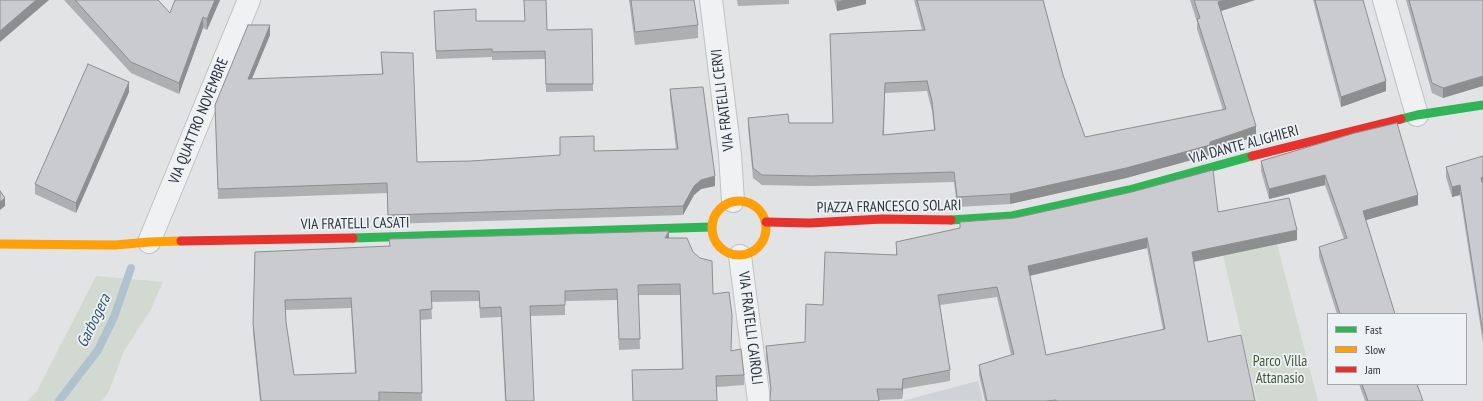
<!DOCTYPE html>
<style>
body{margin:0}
#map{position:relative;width:1483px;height:401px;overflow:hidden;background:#e1e3e5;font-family:"PT Sans Narrow",sans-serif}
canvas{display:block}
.legend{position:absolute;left:1327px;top:313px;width:140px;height:72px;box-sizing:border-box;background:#eff2f5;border:1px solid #a0a5ac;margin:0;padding:5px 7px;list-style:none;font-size:12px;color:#29323e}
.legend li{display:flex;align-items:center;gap:8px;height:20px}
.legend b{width:20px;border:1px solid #a0a5ac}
</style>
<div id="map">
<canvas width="1483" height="401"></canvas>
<ul class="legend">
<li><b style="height:5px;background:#30b455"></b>Fast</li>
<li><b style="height:5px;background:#ff9f0a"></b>Slow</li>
<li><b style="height:5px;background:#e5322d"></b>Jam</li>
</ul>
</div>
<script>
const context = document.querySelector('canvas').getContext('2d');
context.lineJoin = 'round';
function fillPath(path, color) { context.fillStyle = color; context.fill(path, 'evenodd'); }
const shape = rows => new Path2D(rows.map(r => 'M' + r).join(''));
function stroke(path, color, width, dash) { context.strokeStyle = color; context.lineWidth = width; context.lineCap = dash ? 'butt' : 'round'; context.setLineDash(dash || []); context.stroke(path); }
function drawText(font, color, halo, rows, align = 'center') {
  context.font = font + ' "PT Sans Narrow",sans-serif'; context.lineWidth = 3.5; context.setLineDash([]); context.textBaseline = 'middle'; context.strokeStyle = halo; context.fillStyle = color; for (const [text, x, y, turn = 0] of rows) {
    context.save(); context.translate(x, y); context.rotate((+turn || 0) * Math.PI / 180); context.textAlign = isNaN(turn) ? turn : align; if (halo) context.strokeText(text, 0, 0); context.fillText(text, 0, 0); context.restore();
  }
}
fillPath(shape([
 [978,381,983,401,902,401]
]), '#cfd3d8');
fillPath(shape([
 [1277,244,1318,401,1257,401,1223,255],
 [96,276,163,282,150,311,124,351,109,391,102,401,27,401,37,391]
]), '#d2d9d1');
stroke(shape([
 [59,401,98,350,114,317,131,268]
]), '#b1c2cf', 8);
const street = shape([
 [711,0,730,154,733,201],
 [1384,0,1417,115],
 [149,242,249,0],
 [740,256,759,401]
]);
stroke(street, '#bfc1c3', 24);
stroke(street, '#f0f1f3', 22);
stroke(shape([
 [1401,119,1417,115,1483,105],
 [951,220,1012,216,1129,190,1252,156],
 [353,238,711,227]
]), '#30b455', 9);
stroke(shape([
 '712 228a27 27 0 1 1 54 0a27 27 0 1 1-54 0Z',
 [0,244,115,245,149,242,181,241]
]), '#ff9f0a', 9);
stroke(shape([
 [1252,156,1401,119],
 [766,222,810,223,882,219,951,220],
 [181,241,353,238]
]), '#e5322d', 9);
fillPath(shape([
 [64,0,158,0,170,13,175,0,220,0,207,30,203,28,179,94,131,73],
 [629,0,694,0,698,25,698,38,635,45],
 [737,0,789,0,789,4,738,6],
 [834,0,866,0,866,4,837,11],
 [914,0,1043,0,1063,75,1085,137,1223,110,1197,29,1197,22,1190,0,1255,0,1221,11,1256,136,1210,152,1210,155,1126,178,1010,204,957,207,954,182,812,186,762,185,753,178,748,128,748,118,789,123,833,123,830,34,922,30],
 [927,91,932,111,934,130,884,135,885,93],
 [1313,0,1363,0,1386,91,1341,107],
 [1406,0,1483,0,1443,98,1432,93],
 [434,11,476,21,547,30,592,29,593,91,546,92,545,59,492,60,492,57,436,59],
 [270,35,252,79,382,74,381,52,417,162,471,161,560,155,594,151,676,149,670,98,670,89,715,186,701,189,694,195,683,215,388,224,387,193,218,199,215,105],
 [129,92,76,213,35,194,35,184],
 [1355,133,1418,205,1366,220,1395,314,1337,314,1319,257,1319,247,1344,239,1325,185,1269,199,1261,171,1261,161],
 [1483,156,1483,343,1460,195,1452,197,1446,177,1446,167],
 [1218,212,1297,240,1194,262,1208,342,1255,401,985,401,979,375,979,365,1011,355,997,297,940,305,950,370,950,381,903,389,902,399,879,400,879,401,770,401,771,393,766,357,766,346,805,342,823,305,896,255,896,242,960,229,960,222],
 [1147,248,1163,330,1046,355,1030,276],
 [669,238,693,252,713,294,731,351,744,375,744,385,717,387,717,401,633,401,632,370,682,369,680,295,638,295,640,349,619,350,617,300,565,301,565,315,530,316,534,401,505,401,501,317,480,318,479,301,431,302,432,319,420,320,422,401,260,401,253,333,255,252],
 [351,308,355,373,294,375,286,322,286,310],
 [1359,384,1417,384,1423,401,1365,401]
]), '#adafb1');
fillPath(shape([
 [36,0,49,0,0,42,0,31],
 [215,0,220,0,207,30,207,19],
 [846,0,866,0,866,4,837,11,837,2],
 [1224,0,1255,0,1218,12,1218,2],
 [203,17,203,28,179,94,179,83],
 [270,25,270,35,248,88,248,79],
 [1483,76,1483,86,1443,98,1443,88],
 [1386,81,1386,91,1341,107,1341,97],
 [129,82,129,92,76,213,76,203],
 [1256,126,1256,136,1210,152,1210,155,1126,178,1010,204,1010,194,1210,142],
 [1325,175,1325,185,1269,199,1269,189],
 [715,176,715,186,701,189,694,195,683,215,683,206,694,186,701,180],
 [1483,177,1483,187,1481,178],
 [1460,185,1460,195,1452,197,1452,187],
 [1418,195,1418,205,1363,221,1363,211],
 [5,198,5,206,0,210,0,202],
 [1297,230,1297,240,1192,262,1192,252],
 [669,231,669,241,665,238],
 [1147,238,1147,248,1028,276,1028,266],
 [903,379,903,389,902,399,902,389]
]), '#8d8e90');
const building = shape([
 [0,0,36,0,0,31,0,0],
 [75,0,158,0,170,13,175,0,215,0,207,19,203,17,179,83,131,62,75,0],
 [524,0,546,0,547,30,592,29,593,84,546,84,545,51,492,52,492,49,436,51,434,11,476,9,476,21,525,21,524,0],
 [631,0,694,0,698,25,635,32,631,0],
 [837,0,846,0,837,2,837,0],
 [917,0,1043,0,1063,75,1085,137,1226,109,1197,19,1200,18,1194,0,1224,0,1218,2,1256,126,1210,142,1210,145,1126,168,1010,194,957,197,954,172,812,176,762,175,753,168,748,118,788,114,789,123,833,123,830,34,925,30,917,0],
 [927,81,932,101,935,130,883,135,885,83,927,81],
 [1315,0,1363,0,1386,81,1341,97,1315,0],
 [1409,0,1483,0,1483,76,1443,88,1432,83,1409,0],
 [248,25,270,25,248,79,383,74,381,52,413,53,417,162,471,161,560,155,560,137,594,136,594,151,678,149,670,89,703,87,715,176,701,180,694,186,683,206,388,215,387,183,218,189,215,105,248,25],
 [88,64,129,82,76,203,35,184,88,64],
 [1397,123,1418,195,1363,211,1395,314,1340,314,1319,247,1347,238,1325,175,1269,189,1261,161,1355,133,1397,123],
 [1483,156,1483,177,1481,178,1482,182,1483,182,1483,333,1460,185,1452,187,1446,167,1483,156],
 [1213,170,1218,212,1289,198,1297,230,1192,252,1208,342,1241,335,1255,401,1056,401,1056,400,1046,401,987,401,979,365,1014,354,997,287,938,295,950,370,903,379,902,389,877,389,879,401,770,401,770,397,771,389,766,346,805,342,806,304,823,305,825,252,897,255,896,242,960,228,960,222,1015,218,1132,192,1213,170],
 [1147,238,1165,329,1046,355,1028,266,1147,238],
 [0,191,5,198,0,202,0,191],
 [669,231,665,238,687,238,693,252,700,258,712,261,713,294,729,292,732,315,731,351,741,349,744,375,716,376,717,401,633,401,632,370,683,369,680,284,638,285,640,339,619,339,617,289,565,291,565,305,530,306,534,401,506,401,501,307,480,308,479,291,431,291,432,309,420,310,422,393,379,392,379,401,261,401,253,323,255,252,390,246,389,239,669,231],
 [351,298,356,373,294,375,286,322,285,300,351,298],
 [1362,384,1417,384,1423,401,1368,401,1362,384]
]);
fillPath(building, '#c9cbce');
stroke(building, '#8d8e90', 1);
drawText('15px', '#29323e', '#eff2f5', [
 ["VIA FRATELLI CERVI",723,100,-97],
 ["VIA QUATTRO NOVEMBRE",199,121,-68],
 ["VIA DANTE ALIGHIERI",1244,145,-15],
 ["PIAZZA FRANCESCO SOLARI",889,207,-1],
 ["VIA FRATELLI CASATI",355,224,-1],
 ["VIA FRATELLI CAIROLI",750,328,83]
]);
drawText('15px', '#415837', '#eff2f5', [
 ["Parco Villa",1280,362],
 ["Attanasio",1280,379]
]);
drawText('italic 16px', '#36556f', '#eff2f5', [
 ["Garbogera",94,321,-64]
]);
</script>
